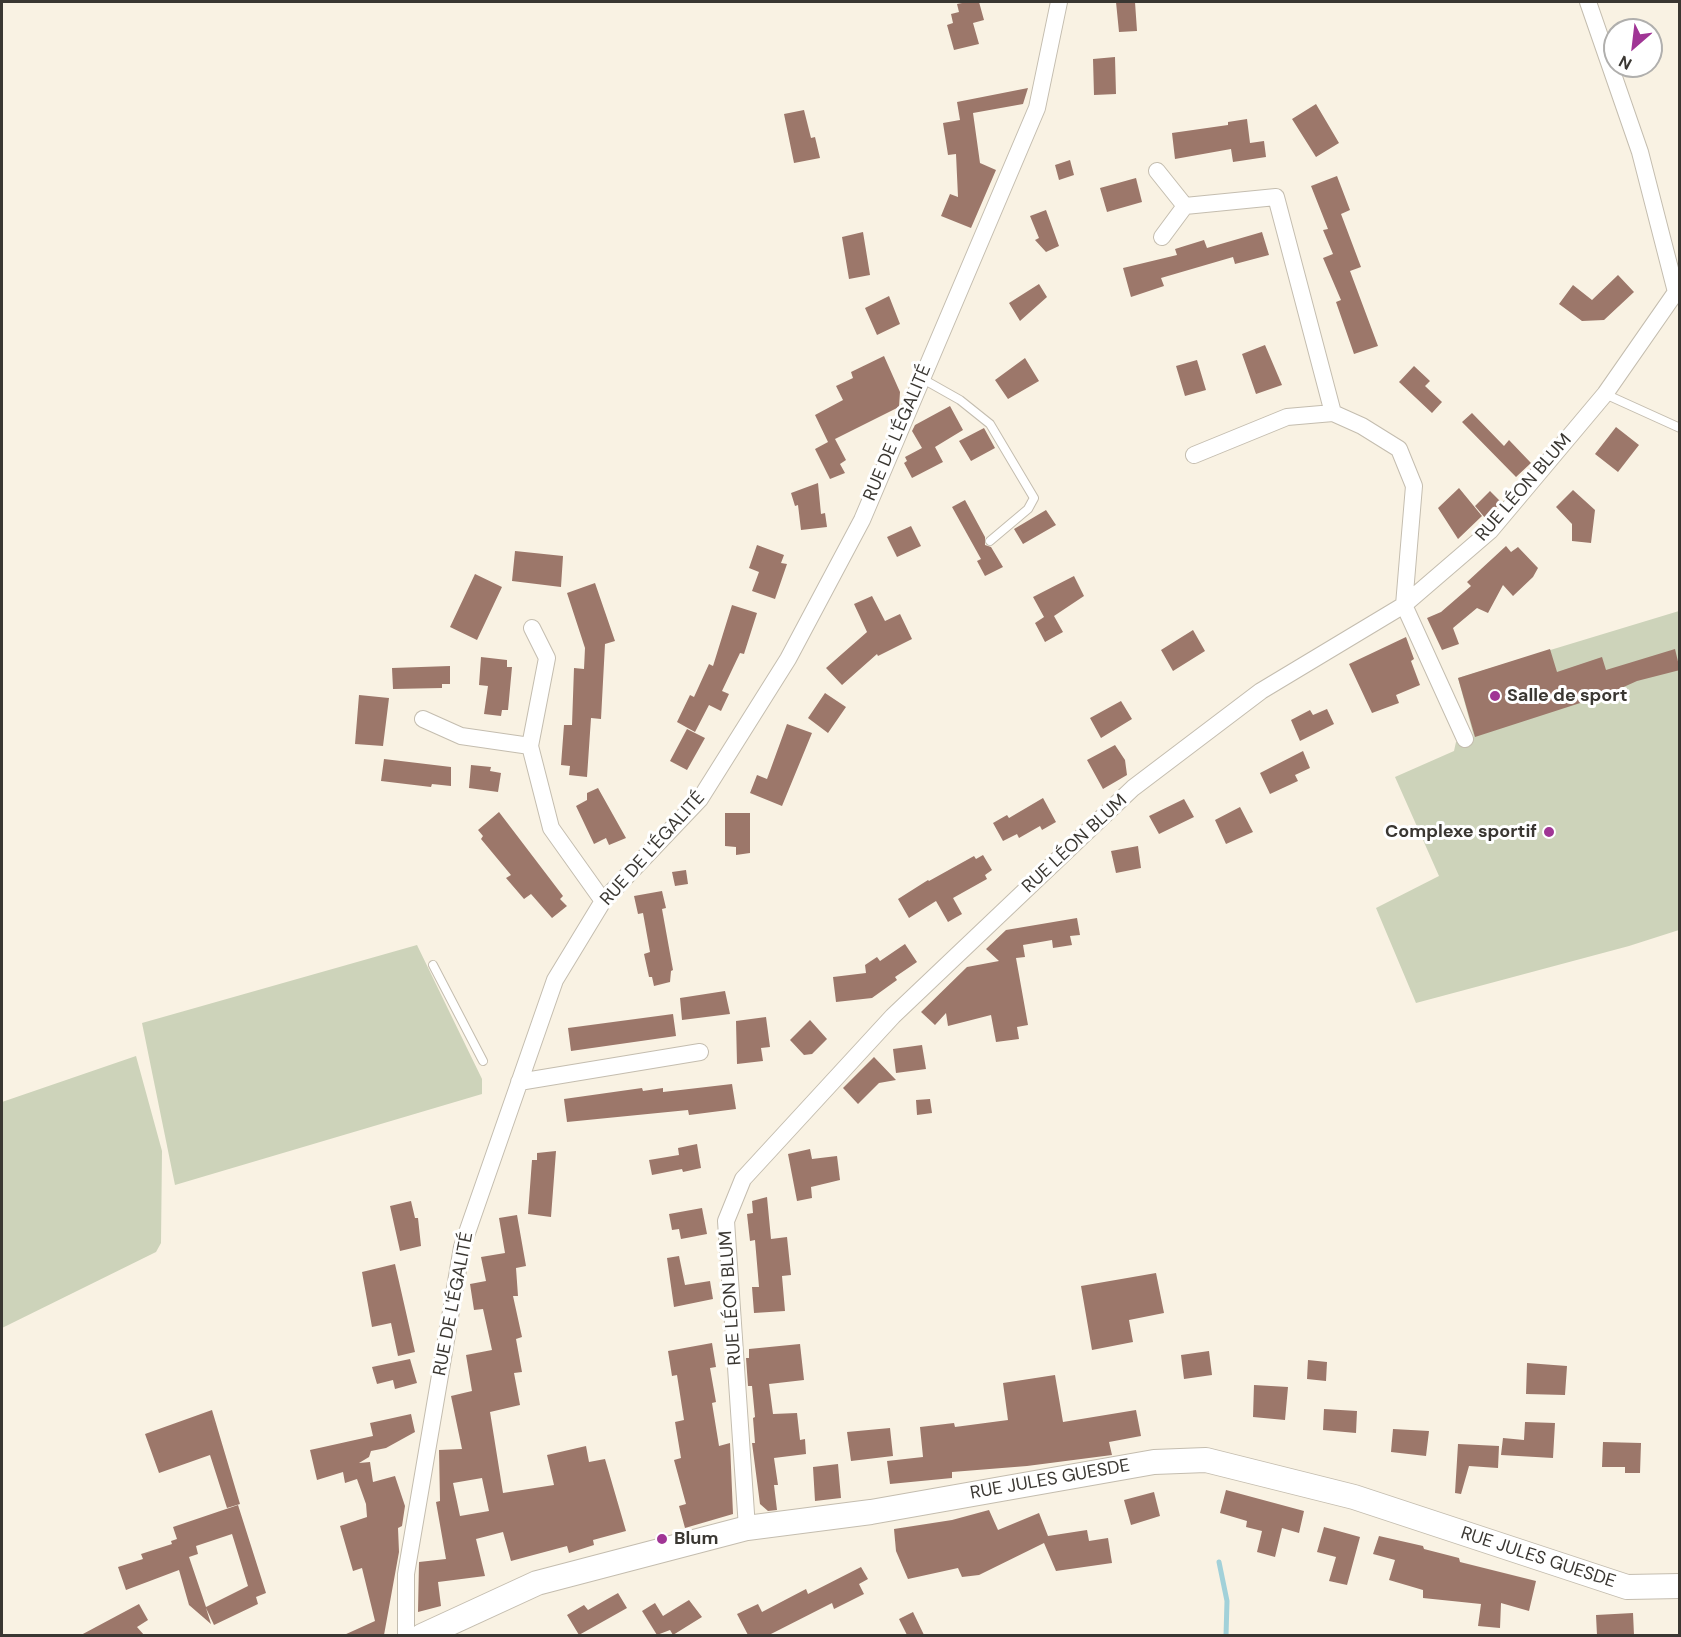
<!DOCTYPE html>
<meta charset="utf-8">
<style>
body{margin:0}
#map{position:relative;width:1681px;height:1637px;overflow:hidden;background:#f9f2e3;font-family:"DM Sans",sans-serif}
canvas{display:block}
.frame{position:absolute;inset:0;border:3px solid #3a3732;pointer-events:none}
.north{position:absolute;left:1603px;top:18px;width:60px;height:60px;box-sizing:border-box;background:#fff;border:2px solid #b0afad;border-radius:50%;rotate:208deg;font-size:16px;font-weight:700;line-height:24px;text-align:center;color:#3a3732}
.north::after{content:'';display:block;margin:auto;width:21px;height:27px;background:#a03595;clip-path:polygon(50% 0,100% 100%,50% 72%,0 100%)}
</style>
<div id="map">
<canvas width="1681" height="1637"></canvas>
<div class="frame"></div>
<div class="north">N</div>
</div>
<script>
const context = document.querySelector('canvas').getContext('2d');
context.lineJoin = 'round';
function fillPath(path, color) { context.fillStyle = color; context.fill(path, 'evenodd'); }
const shape = rows => new Path2D(rows.map(r => 'M' + r).join(''));
function stroke(path, color, width, dash) { context.strokeStyle = color; context.lineWidth = width; context.lineCap = dash ? 'butt' : 'round'; context.setLineDash(dash || []); context.stroke(path); }
function drawText(font, color, halo, rows, align = 'center') {
  context.font = font + ' "DM Sans",sans-serif'; context.lineWidth = 6; context.setLineDash([]); context.textBaseline = 'middle'; context.strokeStyle = halo; context.fillStyle = color; for (const [text, x, y, turn = 0] of rows) {
    context.save(); context.translate(x, y); context.rotate((+turn || 0) * Math.PI / 180); context.textAlign = isNaN(turn) ? turn : align; if (halo) context.strokeText(text, 0, 0); context.fillText(text, 0, 0); context.restore();
  }
}
fillPath(shape([
 [1679,611,1679,930,1629,946,1416,1003,1376,908,1439,876,1395,777,1454,751,1456,742,1474,737,1458,678],
 [417,945,482,1079,482,1094,175,1185,142,1023],
 [136,1056,162,1151,161,1243,156,1252,2,1328,2,1102]
]), '#cdd3ba');
stroke(shape([
 [1219,1562,1227,1601,1226,1636]
]), '#a2d1d9', 5);
fillPath(shape([
 [967,2,979,2,984,20,973,23,979,44,954,50,947,25,953,23,951,14,959,12,957,4],
 [1116,2,1135,2,1137,31,1119,32],
 [1115,57,1116,94,1094,95,1093,59],
 [1028,88,1023,104,973,113,980,163,996,170,971,228,941,216,950,194,958,197,956,154,948,155,943,123,960,120,957,102],
 [1316,104,1339,143,1316,157,1292,119],
 [804,110,811,138,815,137,820,158,794,163,784,114],
 [1247,119,1250,143,1264,141,1266,157,1233,162,1231,149,1175,159,1172,133,1228,125,1228,122],
 [1070,160,1074,175,1059,180,1055,165],
 [1337,176,1350,210,1341,214,1361,267,1350,271,1378,346,1354,354,1336,302,1341,300,1323,258,1333,254,1323,230,1328,229,1311,186],
 [1136,178,1142,202,1107,212,1100,188],
 [1046,210,1059,246,1046,252,1035,240,1039,238,1030,216],
 [863,232,870,275,849,279,842,237],
 [1262,232,1269,255,1235,264,1233,257,1161,278,1164,286,1131,297,1123,268,1177,255,1175,249,1204,240,1207,248],
 [1618,275,1634,292,1604,320,1582,321,1559,304,1573,285,1592,300],
 [1039,284,1047,297,1020,321,1009,303],
 [889,296,900,324,877,335,865,308],
 [1265,345,1282,385,1256,394,1242,354],
 [884,356,900,392,899,407,835,439,846,460,840,464,845,473,830,479,815,449,828,442,815,415,843,400,836,386,853,378,851,372],
 [1025,358,1039,381,1008,399,995,380],
 [1197,360,1206,390,1185,396,1176,366],
 [1414,366,1430,381,1425,386,1442,402,1432,413,1399,382],
 [950,406,963,430,935,447,943,462,912,478,904,463,907,461,905,457,922,448,912,431,915,425],
 [1472,413,1504,446,1509,440,1531,463,1516,477,1462,422],
 [1616,427,1639,445,1618,472,1595,454],
 [984,428,995,448,971,461,959,441],
 [818,483,821,514,825,513,827,527,801,530,798,505,795,506,791,493],
 [1459,488,1482,516,1458,539,1438,508],
 [1573,490,1595,510,1591,543,1572,541,1572,524,1556,507],
 [1490,491,1501,502,1486,519,1475,506],
 [965,500,985,537,985,545,991,547,1003,567,985,576,977,561,981,559,952,507],
 [1046,510,1056,525,1023,544,1014,529],
 [911,526,921,546,897,557,887,537],
 [757,545,784,555,781,563,787,564,775,599,752,591,759,572,749,568],
 [1506,546,1511,552,1518,547,1538,568,1533,577,1513,596,1503,585,1488,613,1477,608,1453,628,1459,644,1442,650,1427,618,1441,612,1471,586,1467,582],
 [515,551,563,556,561,587,512,581],
 [475,574,502,587,477,640,450,627],
 [1074,576,1084,596,1054,616,1063,632,1045,642,1035,623,1044,617,1033,597],
 [595,583,615,641,605,644,601,719,591,718,587,777,569,775,570,766,561,765,564,725,572,725,574,668,584,669,585,648,567,593],
 [872,596,885,621,900,614,912,639,878,656,877,654,842,685,826,668,867,632,854,604],
 [732,605,757,613,744,654,740,653,722,691,729,694,721,711,709,705,695,732,677,722,690,695,694,697,709,664,713,666],
 [1193,630,1205,651,1173,671,1161,650],
 [1406,637,1414,659,1411,661,1420,685,1396,695,1399,703,1372,713,1349,664],
 [1550,649,1557,672,1602,657,1606,670,1675,649,1680,670,1637,681,1608,694,1475,737,1458,678],
 [481,657,507,660,507,667,512,667,508,710,502,710,501,716,484,714,488,686,479,685],
 [450,666,450,684,442,684,442,688,393,689,392,668],
 [825,693,846,707,828,733,808,718],
 [359,695,389,698,383,746,355,744],
 [1121,701,1132,719,1101,738,1090,718],
 [1327,709,1334,724,1300,741,1291,720,1310,710,1313,715],
 [787,724,812,733,782,806,750,793,757,775,767,779],
 [687,729,705,738,687,770,670,761],
 [1115,745,1125,760,1127,775,1103,789,1087,760],
 [1303,751,1310,768,1295,775,1298,781,1270,794,1260,773],
 [384,759,451,767,451,786,432,784,431,787,381,781],
 [471,765,491,767,490,771,501,773,498,792,469,788],
 [598,788,626,838,609,845,606,838,594,844,576,806,587,800,587,793],
 [1043,798,1056,822,1042,830,1040,826,1019,838,1017,834,1003,841,993,823,1007,815,1009,818],
 [1184,799,1194,817,1159,834,1149,816],
 [1240,807,1253,832,1226,844,1215,820],
 [499,812,563,896,560,899,567,906,552,918,531,894,524,899,506,878,511,875,481,839,483,836,478,830],
 [725,813,750,813,750,853,736,855,736,847,725,846],
 [1138,846,1141,868,1116,873,1111,851],
 [983,855,992,870,985,875,987,879,953,898,962,914,948,922,936,901,909,918,898,899,928,880,929,881,974,856,976,859],
 [686,870,688,884,675,886,672,872],
 [662,891,666,908,662,909,673,970,671,971,670,982,654,986,652,977,649,977,644,954,650,952,643,913,638,914,634,896],
 [1077,918,1080,935,1070,936,1072,945,1053,948,1052,940,1023,945,1025,957,1016,958,1028,1025,1017,1027,1019,1039,996,1042,991,1015,948,1026,946,1013,935,1025,921,1012,967,967,999,961,986,949,1006,930],
 [905,944,917,962,895,977,897,980,872,998,836,1002,833,977,866,973,865,965,877,957,880,961],
 [725,991,730,1014,682,1020,680,998],
 [673,1014,676,1036,571,1051,568,1028],
 [766,1017,770,1047,761,1048,763,1061,737,1064,736,1021],
 [810,1020,827,1039,812,1054,804,1055,790,1040],
 [922,1045,926,1069,896,1073,893,1049],
 [874,1057,896,1080,879,1083,858,1104,843,1088],
 [732,1084,736,1109,689,1115,688,1110,567,1122,564,1099,642,1088,643,1091,663,1088,663,1092],
 [930,1099,932,1113,917,1115,916,1100],
 [697,1144,701,1168,683,1172,682,1169,652,1175,649,1160,679,1155,678,1148],
 [810,1149,812,1159,837,1156,840,1180,811,1187,812,1198,797,1201,788,1154],
 [556,1151,551,1217,528,1214,532,1160,537,1160,537,1153],
 [767,1197,771,1239,787,1237,791,1275,782,1276,785,1311,754,1313,752,1287,759,1287,755,1240,750,1241,747,1214,753,1213,752,1201],
 [411,1201,415,1218,418,1218,421,1246,400,1251,390,1206],
 [702,1208,707,1234,681,1239,679,1229,672,1230,669,1214],
 [517,1215,526,1266,516,1268,518,1296,513,1296,522,1337,516,1339,522,1372,514,1373,520,1405,490,1412,503,1493,554,1485,547,1455,586,1446,589,1462,605,1459,626,1531,593,1540,594,1545,569,1553,567,1546,511,1561,503,1532,476,1539,485,1576,438,1582,441,1606,418,1612,419,1562,446,1559,436,1502,440,1501,439,1450,462,1449,451,1396,472,1391,466,1355,492,1350,483,1309,474,1310,470,1284,486,1281,481,1257,505,1253,499,1218],
 [482,1478,489,1511,460,1516,453,1483],
 [679,1256,685,1285,710,1281,713,1299,674,1307,667,1258],
 [395,1264,415,1352,398,1356,391,1323,372,1327,362,1272],
 [1156,1273,1164,1313,1129,1320,1133,1342,1092,1350,1081,1286],
 [712,1343,716,1367,710,1368,716,1402,712,1403,719,1446,730,1443,733,1514,685,1528,679,1506,686,1504,674,1460,681,1458,675,1422,684,1420,677,1375,672,1376,668,1351],
 [800,1344,804,1380,769,1384,773,1414,797,1413,800,1440,805,1439,806,1454,774,1458,778,1485,774,1485,777,1510,768,1511,760,1504,752,1443,755,1443,753,1418,755,1417,752,1386,748,1386,746,1358,749,1358,749,1349],
 [1209,1351,1212,1375,1184,1379,1181,1355],
 [410,1359,417,1383,395,1389,393,1380,377,1384,372,1367],
 [1308,1360,1327,1362,1326,1381,1307,1379],
 [1527,1363,1567,1366,1565,1395,1526,1394],
 [1055,1375,1063,1422,1136,1410,1141,1436,1109,1442,1112,1455,1027,1466,952,1472,952,1478,890,1484,887,1461,923,1457,920,1427,954,1423,955,1427,1008,1420,1003,1383],
 [1254,1385,1288,1387,1285,1420,1253,1417],
 [1324,1409,1357,1411,1356,1433,1323,1430],
 [212,1410,240,1504,227,1508,210,1455,159,1473,145,1434],
 [411,1414,415,1432,386,1448,371,1451,369,1457,359,1463,370,1462,373,1482,395,1476,405,1506,402,1526,398,1528,399,1552,384,1635,344,1635,375,1621,362,1568,353,1571,340,1526,367,1517,366,1504,357,1479,345,1483,343,1472,317,1480,310,1450,373,1436,370,1423],
 [1525,1422,1555,1423,1553,1458,1501,1455,1503,1438,1524,1440],
 [890,1428,893,1456,851,1461,847,1432],
 [1393,1429,1429,1431,1426,1456,1391,1452],
 [1603,1442,1641,1443,1640,1473,1625,1473,1625,1467,1602,1467],
 [1458,1444,1499,1446,1498,1468,1469,1466,1461,1494,1455,1493],
 [838,1464,841,1498,815,1501,813,1467],
 [1226,1490,1304,1511,1299,1533,1282,1528,1275,1557,1257,1552,1262,1531,1246,1527,1247,1521,1220,1513],
 [1154,1492,1160,1516,1131,1525,1124,1500],
 [238,1505,266,1593,256,1597,258,1604,214,1625,206,1608,211,1624,189,1605,179,1570,126,1590,118,1567,143,1559,141,1554,172,1544,171,1541,177,1539,173,1527],
 [232,1534,248,1586,206,1607,189,1557,198,1554,196,1546],
 [989,1510,998,1530,1039,1513,1048,1536,1087,1530,1089,1541,1108,1538,1112,1563,1056,1571,1044,1543,979,1575,962,1577,958,1568,908,1579,896,1551,894,1529,952,1520],
 [1324,1527,1360,1537,1347,1585,1329,1581,1336,1557,1317,1552],
 [1379,1536,1423,1546,1424,1549,1459,1558,1460,1562,1536,1581,1529,1611,1501,1603,1500,1628,1478,1626,1481,1604,1423,1598,1423,1590,1389,1580,1395,1560,1373,1554],
 [861,1567,868,1579,859,1584,864,1594,834,1609,832,1603,769,1635,748,1635,737,1614,758,1604,762,1612,806,1589,808,1594],
 [618,1593,627,1608,579,1635,567,1615,584,1605,588,1610],
 [689,1600,702,1617,673,1635,670,1630,657,1635,642,1611,655,1603,663,1616],
 [139,1604,148,1620,137,1627,144,1635,81,1635],
 [913,1612,924,1635,907,1635,899,1619],
 [1633,1613,1634,1635,1597,1635,1596,1615]
]), '#9c776a');
const lane = shape([
 [921,378,960,400,990,424,1034,498,1028,509,990,541],
 [1605,394,1680,428],
 [433,965,483,1061]
]);
const street = shape([
 [1157,171,1185,206,1276,197,1333,413,1362,426,1399,449,1414,486,1404,605,1465,739],
 [1162,237,1185,206],
 [1194,455,1287,417,1333,413],
 [532,628,547,658,530,746,551,828,603,901],
 [423,719,461,736,530,746],
 [519,1082,700,1052],
 [747,1528,726,1221,743,1179,893,1016,1133,788,1261,691,1404,605,1490,531,1605,394,1676,292,1640,152,1588,2],
 [406,1636,406,1574,462,1247,555,980,603,901,700,799,788,659,862,520,1037,108,1059,2]
]);
const secondary = shape([
 [422,1636,537,1583,747,1528,871,1512,1154,1462,1206,1460,1354,1497,1627,1587,1680,1586]
]);
stroke(lane, '#c4bdaf', 10);
stroke(street, '#c4bdaf', 18);
stroke(secondary, '#c4bdaf', 26);
stroke(lane, '#fff', 8);
stroke(street, '#fff', 16);
stroke(secondary, '#fff', 24);
for (const [x, y, r, color] of [
 [1495,696,6,"#a03595"],
 [1549,832,6,"#a03595"],
 [662,1539,6,"#a03595"]
]) { const dot = new Path2D(); dot.arc(x, y, r, 0, 2 * Math.PI); context.fillStyle = color; context.fill(dot); stroke(dot, '#fff', 2); }
drawText('18px', '#3a3732', '#fff', [
 ["RUE DE L'ÉGALITÉ",898,433,-67],
 ["RUE LÉON BLUM",1524,488,-49],
 ["RUE LÉON BLUM",1075,844,-43],
 ["RUE DE L'ÉGALITÉ",653,849,-48],
 ["RUE LÉON BLUM",731,1298,-94],
 ["RUE DE L'ÉGALITÉ",454,1304,-79],
 ["RUE JULES GUESDE",1050,1480,-10],
 ["RUE JULES GUESDE",1538,1558,18]
]);
drawText('bold 18px', '#3a3732', '#fff', [
 ["Salle de sport",1507,696],
 ["Complexe sportif",1537,832,"right"],
 ["Blum",674,1539]
], 'left');
</script>
